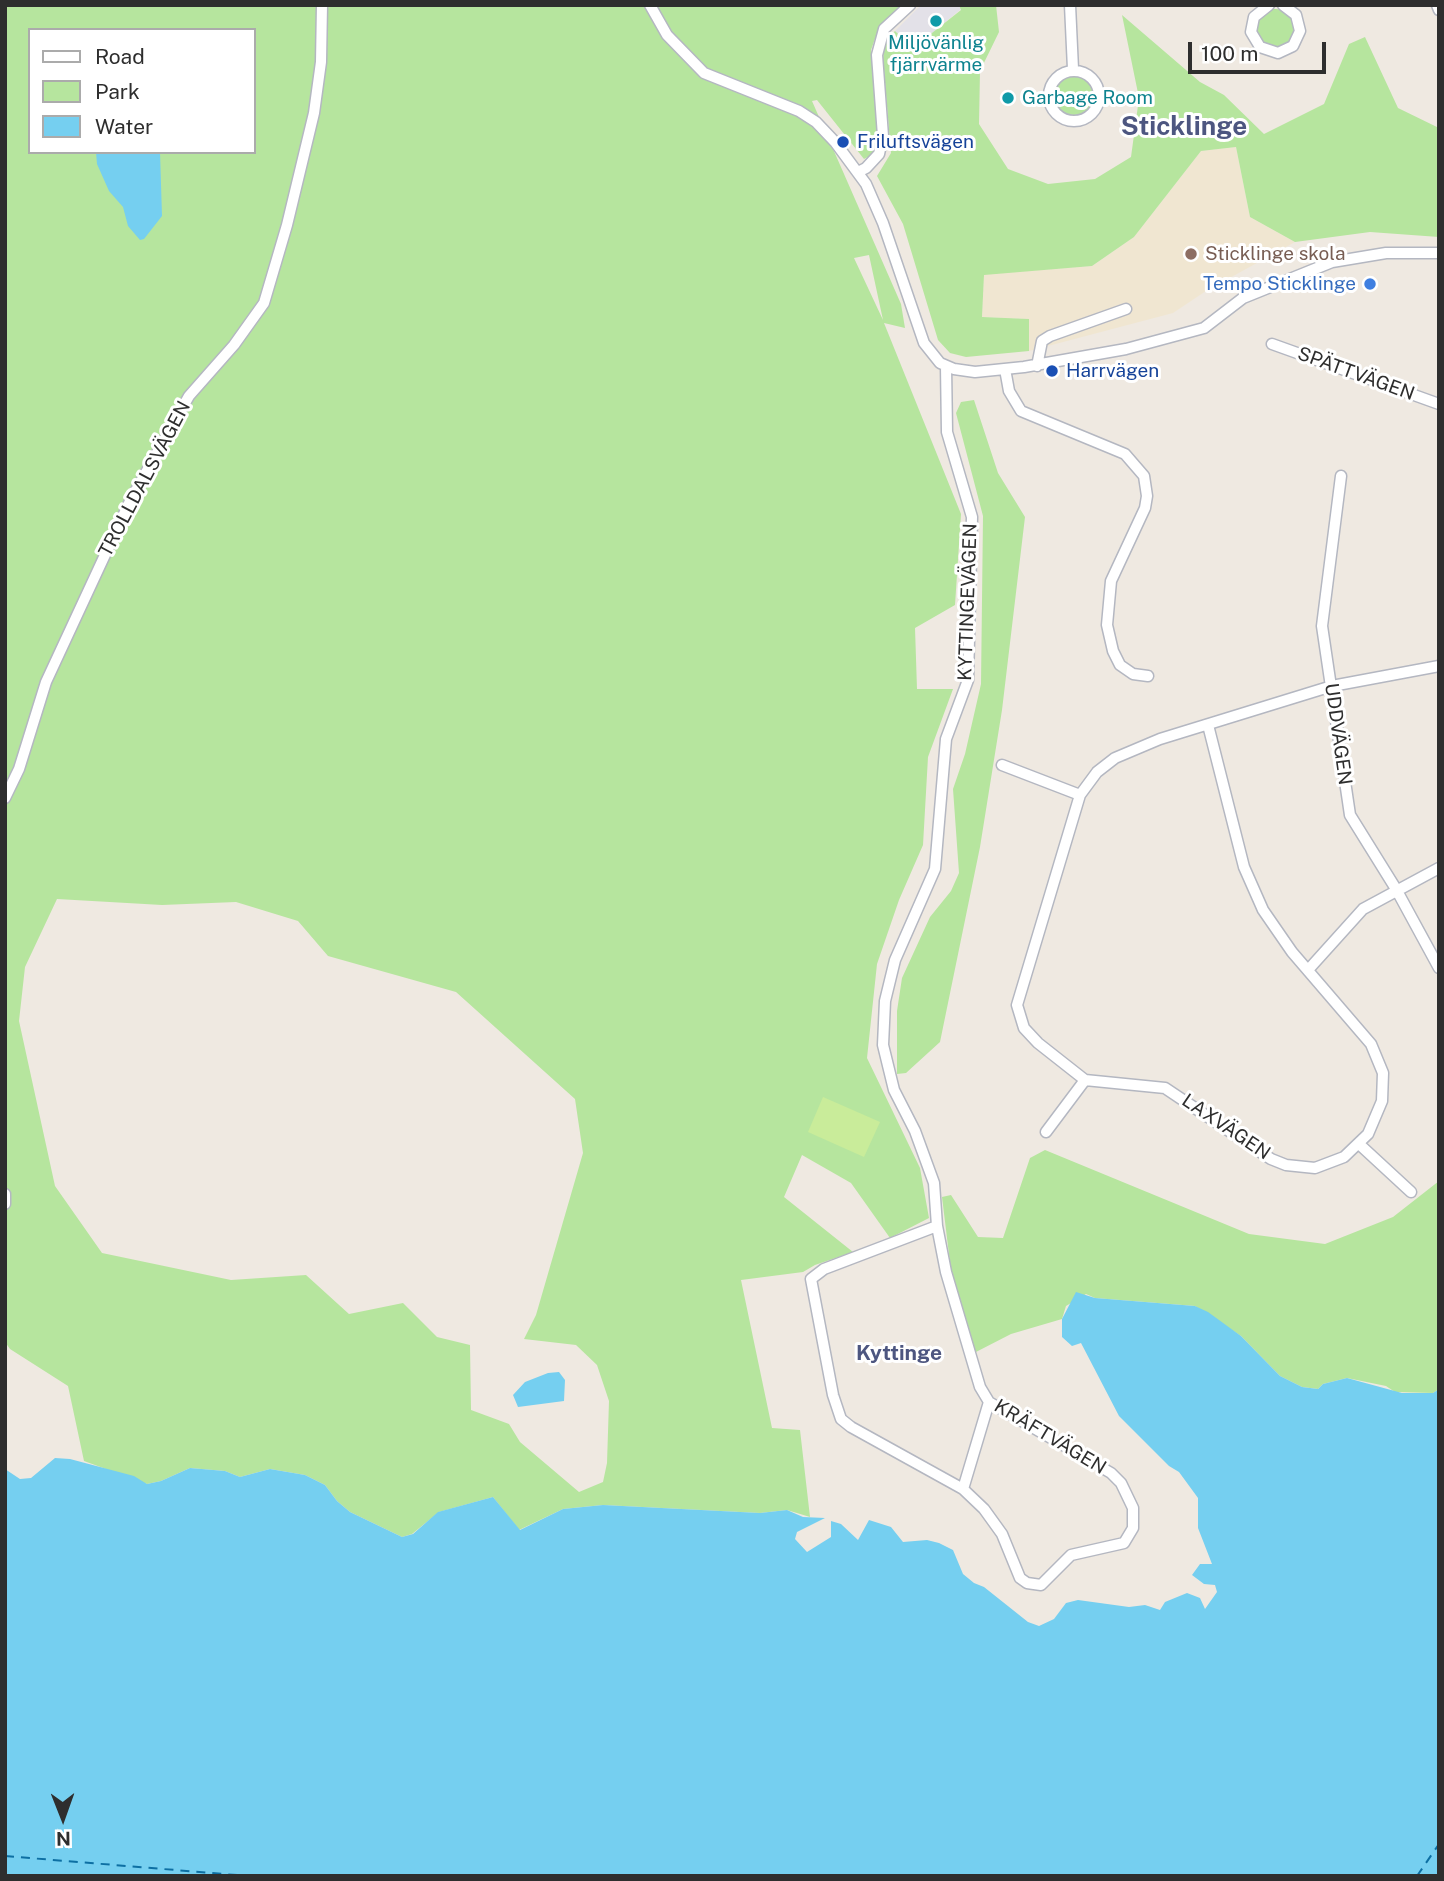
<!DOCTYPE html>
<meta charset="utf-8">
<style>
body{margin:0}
#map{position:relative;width:1444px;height:1881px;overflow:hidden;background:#efe9e1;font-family:"Public Sans",sans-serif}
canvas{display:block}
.frame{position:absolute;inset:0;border:7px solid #2e2e2e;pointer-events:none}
.legend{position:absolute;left:28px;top:28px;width:228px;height:126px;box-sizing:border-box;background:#fff;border:2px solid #ababab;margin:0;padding:9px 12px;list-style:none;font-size:21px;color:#2e2e2e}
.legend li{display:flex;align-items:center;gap:14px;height:35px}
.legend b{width:35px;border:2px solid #ababab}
.north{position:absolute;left:28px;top:1783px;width:70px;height:70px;-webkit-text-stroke:5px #fff;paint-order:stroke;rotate:179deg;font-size:19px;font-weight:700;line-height:28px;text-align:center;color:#2e2e2e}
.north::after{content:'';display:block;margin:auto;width:24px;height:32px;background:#2e2e2e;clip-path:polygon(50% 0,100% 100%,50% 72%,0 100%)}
.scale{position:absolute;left:1188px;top:42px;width:138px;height:32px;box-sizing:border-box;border:4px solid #2e2e2e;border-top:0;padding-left:9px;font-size:21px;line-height:24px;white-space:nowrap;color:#2e2e2e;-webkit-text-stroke:5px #fff;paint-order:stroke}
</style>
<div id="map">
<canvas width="1444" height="1881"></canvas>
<div class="frame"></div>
<ul class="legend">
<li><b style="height:9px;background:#fff"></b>Road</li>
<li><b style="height:19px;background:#b6e59e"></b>Park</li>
<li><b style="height:19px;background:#75cff0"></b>Water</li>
</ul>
<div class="north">N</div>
<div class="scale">100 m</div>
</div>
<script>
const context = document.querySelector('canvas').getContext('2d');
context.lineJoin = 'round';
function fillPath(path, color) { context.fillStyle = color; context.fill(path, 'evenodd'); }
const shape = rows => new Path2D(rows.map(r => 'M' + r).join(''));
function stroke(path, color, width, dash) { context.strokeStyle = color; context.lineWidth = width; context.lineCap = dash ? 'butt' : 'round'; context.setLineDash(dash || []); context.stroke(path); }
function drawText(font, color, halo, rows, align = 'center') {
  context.font = font + ' "Public Sans",sans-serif'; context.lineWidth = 6; context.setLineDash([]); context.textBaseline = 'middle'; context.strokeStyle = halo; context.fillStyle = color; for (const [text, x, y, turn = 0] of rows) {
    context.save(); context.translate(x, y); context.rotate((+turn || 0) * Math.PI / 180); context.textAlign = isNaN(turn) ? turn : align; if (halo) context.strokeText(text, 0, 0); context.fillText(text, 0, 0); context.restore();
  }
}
fillPath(shape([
 [921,5,959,5,961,9,913,49,895,31]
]), '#e3e1e8');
fillPath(shape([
 [1236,147,1250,217,1295,242,1206,291,1173,313,1029,351,1029,319,982,317,984,274,1092,266,1134,237,1201,151]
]), '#f0e6d1');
fillPath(shape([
 [5,5,901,5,878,30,871,50,878,133,872,155,864,159,817,100,812,101,901,304,905,328,884,323,961,514,955,605,915,628,917,689,953,689,928,757,923,845,899,900,877,964,867,1058,920,1168,929,1218,890,1238,851,1183,802,1155,784,1197,853,1252,815,1265,803,1272,741,1280,772,1428,800,1430,810,1517,787,1510,760,1513,603,1505,563,1509,519,1530,493,1497,439,1512,412,1534,402,1537,350,1512,337,1501,325,1485,305,1475,270,1469,240,1477,225,1471,190,1468,161,1481,147,1484,84,1461,68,1386,10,1349,5,1342],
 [30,30,254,30,254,152,30,152],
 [869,255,883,320,854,258],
 [57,899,162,905,236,902,298,921,328,956,456,992,575,1099,583,1153,536,1315,524,1339,576,1345,597,1365,609,1401,607,1463,603,1482,579,1492,520,1442,509,1424,471,1410,470,1345,437,1337,403,1303,349,1314,306,1275,231,1280,102,1253,55,1186,19,1021,25,967],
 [959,5,996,5,999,32,980,71,979,124,1008,169,1048,184,1095,179,1131,157,1139,98,1122,15,1200,82,1224,95,1264,134,1324,104,1349,44,1365,37,1398,108,1439,128,1439,237,1370,232,1295,242,1250,217,1236,147,1201,151,1134,237,1092,266,984,275,982,317,1029,319,1029,351,966,357,950,353,938,340,903,224,877,176,891,153,883,59,885,40,895,31,913,48,961,10],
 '1256 28a19 19 0 1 1 38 0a19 19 0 1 1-38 0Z',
 '1054 95a20 20 0 1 1 40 0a20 20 0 1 1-40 0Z',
 [974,400,998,473,1025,517,1002,710,980,847,940,1042,906,1073,897,1074,897,1011,902,978,930,917,951,891,959,873,953,789,965,754,981,684,983,516,956,413,961,402],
 [1045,1150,1249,1234,1325,1244,1393,1217,1439,1181,1439,1389,1433,1393,1395,1392,1386,1386,1347,1378,1323,1384,1318,1389,1302,1387,1280,1376,1241,1336,1195,1306,1095,1298,1086,1294,1066,1306,1062,1319,1011,1334,974,1353,952,1279,942,1197,951,1195,978,1237,1003,1238,1030,1158]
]), '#b6e59e');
fillPath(shape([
 [823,1097,880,1122,864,1157,808,1132]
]), '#c9ec9a');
fillPath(shape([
 [96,152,160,152,162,216,144,239,140,240,128,226,123,207,109,191,97,164],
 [1076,1292,1095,1298,1195,1306,1208,1312,1241,1336,1280,1376,1302,1387,1318,1389,1323,1384,1347,1378,1402,1393,1433,1393,1439,1389,1439,1876,5,1876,5,1469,20,1479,31,1478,55,1458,70,1459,134,1476,147,1484,161,1481,190,1468,225,1471,240,1477,270,1469,305,1475,325,1485,337,1501,350,1512,402,1537,413,1534,438,1512,493,1497,520,1530,563,1509,603,1505,760,1513,787,1510,803,1517,825,1518,797,1532,795,1539,807,1552,831,1537,831,1521,841,1524,858,1540,869,1520,891,1527,903,1542,927,1540,939,1543,953,1550,963,1574,974,1583,984,1587,1028,1622,1039,1626,1054,1619,1066,1603,1078,1600,1129,1607,1145,1605,1160,1610,1165,1602,1187,1593,1200,1598,1205,1609,1217,1592,1215,1585,1204,1584,1192,1575,1200,1564,1212,1564,1198,1528,1198,1498,1179,1472,1169,1466,1119,1416,1081,1343,1072,1346,1062,1337,1062,1319],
 [559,1372,565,1380,564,1401,518,1407,513,1395,525,1382,548,1373]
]), '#75cff0');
stroke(shape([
 [5,1856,248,1876],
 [1417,1876,1439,1844]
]), '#0d6fa3', 2, [9, 7]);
const minor = shape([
 [650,5,667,35,704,73,799,111,816,122,835,142,866,184,883,223,924,343,940,363,954,369,975,372,1024,367,1126,349,1204,328,1243,298,1332,262,1386,253,1439,253],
 [1070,5,1073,69],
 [1269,5,1254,17,1251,32,1260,47,1278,53,1293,46,1300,31,1296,15,1283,5],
 [1437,5,1439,10],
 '1049 96a25 25 0 1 1 50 0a25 25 0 1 1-50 0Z',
 [858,172,866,168,879,154,883,136,877,55,884,29,910,5],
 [1272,344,1439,404],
 [1037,366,1042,341,1050,336,1126,309],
 [1005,369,1009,391,1021,411,1125,454,1144,476,1147,496,1145,508,1111,581,1107,625,1113,651,1120,665,1133,674,1148,676],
 [1341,476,1322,626,1350,815,1396,889,1439,968],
 [1208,725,1244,867,1263,910,1292,952,1371,1044,1383,1073,1382,1101,1368,1134,1344,1157,1315,1168,1286,1165,1271,1159,1165,1088,1085,1080,1038,1043,1024,1028,1017,1005,1080,795,1097,772,1115,758,1160,739,1332,686,1439,666],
 [1002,765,1080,795],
 [5,798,19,769,46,682,130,501,189,396,234,345,264,303,287,225,314,113,321,62,322,5],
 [1308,970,1363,909,1439,868],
 [1046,1132,1085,1080],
 [1359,1144,1411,1192],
 [5,1194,5,1204],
 [937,1226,824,1269,811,1279,833,1395,841,1419,851,1427,963,1489,984,1509,1002,1534,1020,1578,1027,1583,1041,1585,1071,1555,1124,1543,1133,1528,1133,1508,1121,1483,1111,1473,989,1402,980,1387,946,1272,937,1226,934,1183,915,1131,894,1090,883,1045,885,1001,895,960,935,869,946,739,968,680,972,517,947,432,946,366],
 [963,1489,989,1402]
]);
stroke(minor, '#b4b7c1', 13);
stroke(minor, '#fff', 10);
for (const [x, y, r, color] of [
 [936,21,7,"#0f9aa8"],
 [1008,98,7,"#0f9aa8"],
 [843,142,7,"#1a4fb4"],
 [1191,254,7,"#8d6e63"],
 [1370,284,7,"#3f7fe0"],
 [1052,371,7,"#1a4fb4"]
]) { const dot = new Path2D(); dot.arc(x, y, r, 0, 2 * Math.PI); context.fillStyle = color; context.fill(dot); stroke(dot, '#fff', 2.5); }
drawText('19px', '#0d838f', '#fff', [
 ["Miljövänlig",936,43],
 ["fjärrvärme",936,65],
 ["Garbage Room",1022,98,"left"]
]);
drawText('19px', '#164399', '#fff', [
 ["Friluftsvägen",857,142],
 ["Harrvägen",1066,371]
], 'left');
drawText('19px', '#785e54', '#fff', [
 ["Sticklinge skola",1205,254]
], 'left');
drawText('19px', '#366cbe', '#fff', [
 ["Tempo Sticklinge",1356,284]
], 'right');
drawText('19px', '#2e2e2e', '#fff', [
 ["SPÄTTVÄGEN",1356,374,20],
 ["TROLLDALSVÄGEN",145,479,-62],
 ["KYTTINGEVÄGEN",968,602,-88],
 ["UDDVÄGEN",1338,734,82],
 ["LAXVÄGEN",1226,1127,34],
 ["KRÄFTVÄGEN",1050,1437,31]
]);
drawText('bold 21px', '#4d5680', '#fff', [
 ["Kyttinge",899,1354]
]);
drawText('bold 26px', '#4d5680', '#fff', [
 ["Sticklinge",1184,127]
]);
</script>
